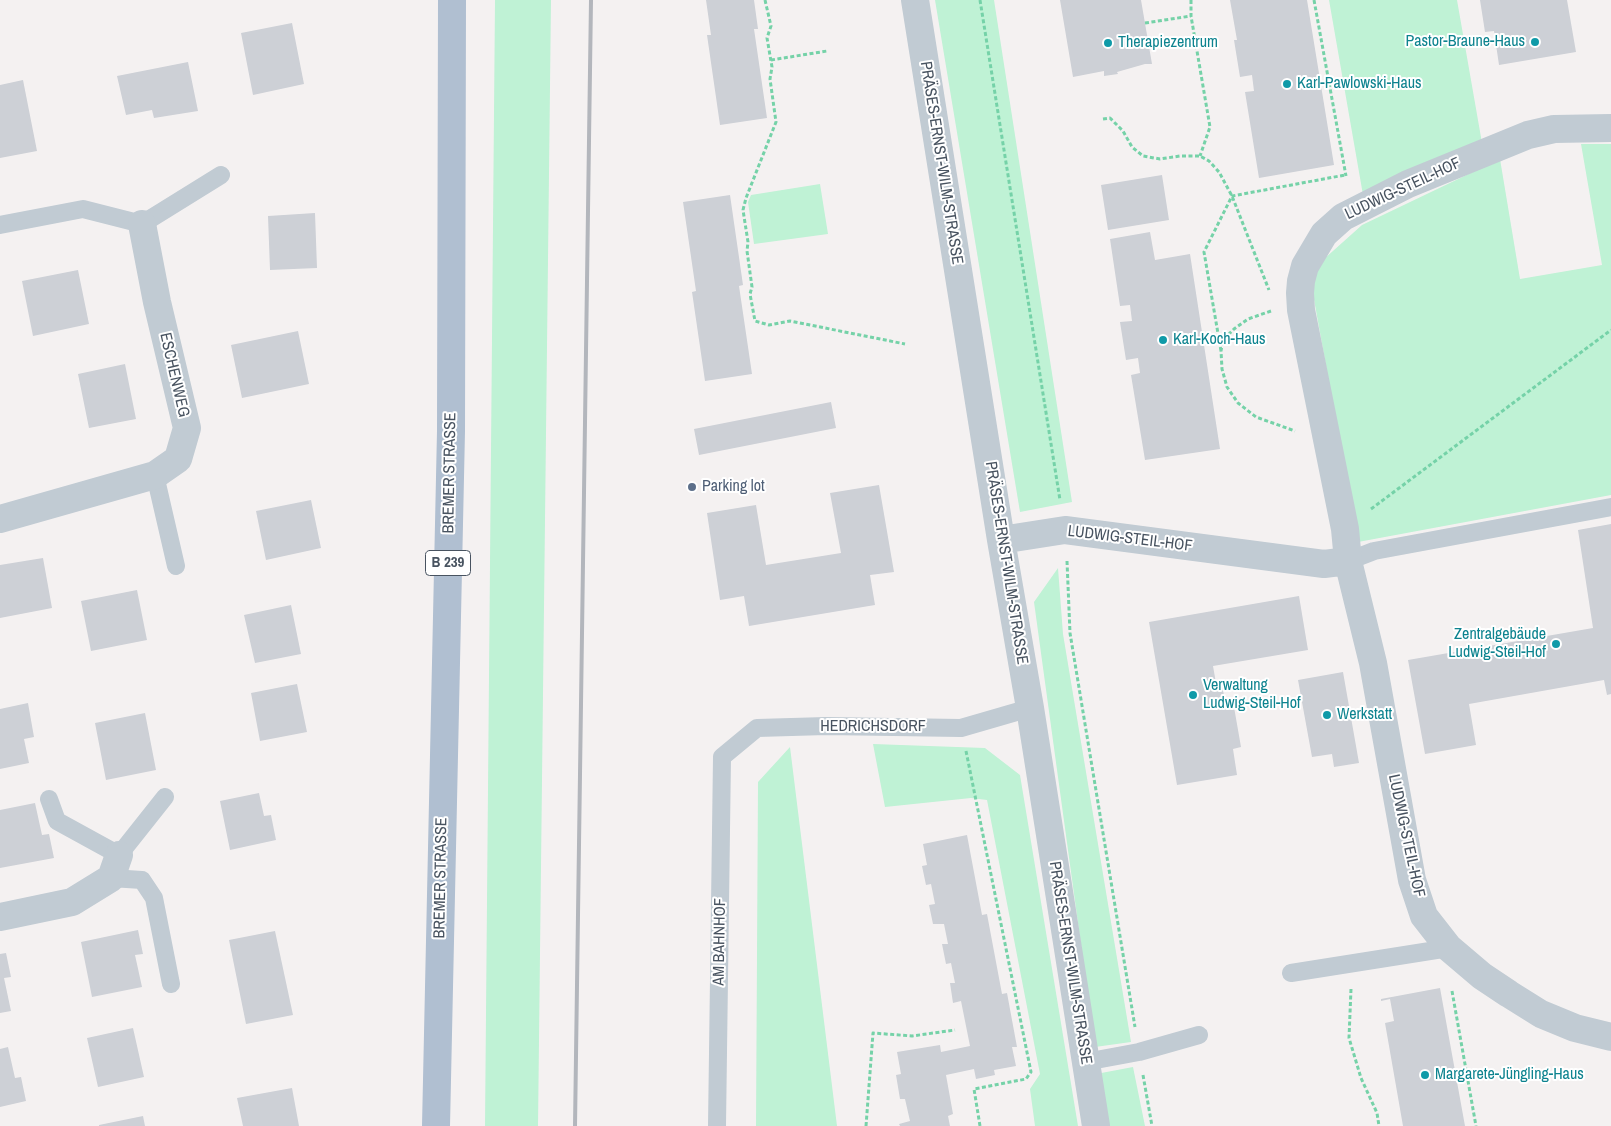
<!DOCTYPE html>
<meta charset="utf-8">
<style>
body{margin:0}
canvas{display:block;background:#f4f1f1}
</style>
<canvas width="1611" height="1126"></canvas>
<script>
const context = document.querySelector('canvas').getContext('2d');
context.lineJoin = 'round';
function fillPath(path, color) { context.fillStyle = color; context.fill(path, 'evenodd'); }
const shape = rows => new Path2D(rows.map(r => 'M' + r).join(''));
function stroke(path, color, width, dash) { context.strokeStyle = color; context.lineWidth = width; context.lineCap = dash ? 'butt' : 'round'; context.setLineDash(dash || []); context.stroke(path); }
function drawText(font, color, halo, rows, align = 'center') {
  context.font = font + ' "Archivo Narrow",sans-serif'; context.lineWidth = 4; context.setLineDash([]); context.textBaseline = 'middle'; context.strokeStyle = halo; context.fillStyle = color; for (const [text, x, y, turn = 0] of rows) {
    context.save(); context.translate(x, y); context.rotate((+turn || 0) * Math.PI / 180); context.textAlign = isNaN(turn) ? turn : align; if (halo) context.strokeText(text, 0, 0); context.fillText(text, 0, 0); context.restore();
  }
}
fillPath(shape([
 [495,0,551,0,538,1126,485,1126],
 [935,0,994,0,1072,502,1020,512],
 [1329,0,1457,0,1482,143,1363,195],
 [1581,144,1611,144,1611,495,1358,542,1313,294,1313,276,1324,259,1362,225,1500,159,1520,279,1602,265],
 [820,184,828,234,754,244,748,202,751,195],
 [1058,568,1063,634,1131,1042,1095,1047,1034,602],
 [873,744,985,748,1020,775,1078,1126,1035,1126,1030,1089,1040,1074,987,800,971,798,885,807],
 [790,747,837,1126,756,1126,758,782],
 [1133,1067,1145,1126,1107,1126,1096,1074]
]), '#bff2d5');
fillPath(shape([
 [706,0,754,0,758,29,754,29,767,118,720,125,707,35,711,35],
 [1060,0,1141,0,1152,64,1145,64,1117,72,1118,74,1104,76,1104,71,1073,77],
 [1230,0,1307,0,1334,165,1259,178,1245,92,1254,91,1252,75,1240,77,1234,40,1237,40],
 [1480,0,1567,0,1576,52,1499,65,1494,31,1485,32],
 [292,23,304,84,253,95,241,33],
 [188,62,198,111,154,118,152,110,126,115,117,76],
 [23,80,37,151,0,158,0,85],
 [1162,175,1169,220,1108,230,1101,185],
 [730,195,743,285,739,286,752,374,705,381,692,292,696,291,683,202],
 [315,213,317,268,270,270,268,216],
 [1150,232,1155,260,1190,254,1220,449,1145,460,1131,375,1140,373,1138,358,1126,360,1120,322,1132,321,1130,305,1120,306,1110,239],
 [78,270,89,324,33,336,22,281],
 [298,331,309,384,242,398,231,345],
 [125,364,136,419,89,428,78,374],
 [831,402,836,428,699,455,694,429],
 [879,485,894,572,870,575,875,605,749,626,744,596,720,600,707,513,756,505,766,565,841,553,830,493],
 [311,500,321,548,266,560,256,511],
 [1611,524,1611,694,1607,695,1604,680,1469,704,1476,745,1425,754,1408,660,1593,628,1578,530],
 [43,558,52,608,0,618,0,565],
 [137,590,147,640,91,651,81,601],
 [1299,596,1308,650,1213,666,1216,683,1222,684,1226,708,1234,707,1241,747,1233,749,1237,775,1177,785,1149,622],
 [291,605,301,654,255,663,244,615],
 [1343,672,1359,763,1334,767,1332,754,1312,757,1298,680],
 [297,684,307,732,260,741,251,693],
 [28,703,34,737,24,739,29,763,0,769,0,709],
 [145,713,156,770,106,780,95,723],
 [259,793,264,816,271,815,276,840,230,850,220,801],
 [35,803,42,835,49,834,54,858,0,868,0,810],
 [967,835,982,915,987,914,1002,994,1007,993,1017,1047,1012,1047,1016,1066,994,1070,995,1075,976,1079,974,1069,946,1075,953,1114,948,1116,950,1126,900,1126,899,1124,910,1121,905,1099,900,1099,896,1075,901,1074,897,1052,940,1045,941,1052,970,1046,961,1001,953,1003,950,983,955,983,951,963,946,964,942,944,948,944,944,924,933,924,929,905,935,904,931,884,926,885,922,866,927,865,923,844],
 [138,930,143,954,135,955,142,987,92,997,81,942],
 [275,931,293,1015,246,1024,229,940],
 [6,953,11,977,4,978,11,1011,0,1013,0,954],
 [1440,988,1465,1126,1403,1126,1385,1023,1394,1021,1390,999,1381,1001,1381,999],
 [133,1028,144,1077,98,1087,87,1038],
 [8,1047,15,1078,21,1077,26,1101,0,1107,0,1049],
 [292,1088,299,1126,243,1126,237,1098],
 [143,1116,145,1126,99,1126,99,1125]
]), '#cdd0d6');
stroke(shape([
 [765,0,771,26,767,38,772,67,770,79,776,122,746,198,743,210,748,242,747,251,752,287,750,294,755,321,769,325,790,321,905,344],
 [980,0,1060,500],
 [1191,0,1191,16,1210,127,1200,156],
 [1314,0,1346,176],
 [1145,23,1191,16],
 [771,60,827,51],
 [1103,119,1110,118,1123,131,1132,147,1143,156,1160,159,1180,156,1200,156,1209,161,1219,172,1232,196,1269,290],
 [1271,311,1248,319,1234,329,1223,340,1221,351,1222,369,1227,387,1238,403,1256,417,1295,431],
 [1221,351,1204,252,1232,196,1345,175],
 [1371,509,1611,330],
 [1067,561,1070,633,1135,1027],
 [966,751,1031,1072,1026,1079,974,1089,980,1126],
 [1351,989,1349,1038,1361,1078,1377,1113,1379,1126],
 [1452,991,1476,1126],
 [1143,1075,1152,1126],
 [866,1126,873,1033,912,1036,955,1030]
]), '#75d2a8', 3, [4, 2.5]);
stroke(shape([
 [0,225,83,209,142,224,221,175],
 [155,475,176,566],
 [1348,561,1374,551,1611,507],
 [49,799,57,821,119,855,165,797],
 [111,878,142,880,154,898,171,984],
 [1291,973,1449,948],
 [1085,1062,1139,1052,1199,1035],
 [717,1126,722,757,757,728,826,726,961,728,1030,708]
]), '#c1cbd3', 18);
stroke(shape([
 [915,0,1001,540,1030,708,1096,1126],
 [1611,128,1554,129,1528,135,1408,184,1343,217,1324,234,1305,266,1301,281,1300,293,1301,310,1345,529,1348,561,1373,663,1412,880,1424,916,1449,948,1482,976,1509,994,1541,1014,1575,1028,1611,1037],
 [0,519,155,475,178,459,187,428,157,302,142,224],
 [1001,540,1065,530,1324,564,1348,561],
 [0,917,72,902,111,878,119,855]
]), '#c1cbd3', 28);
stroke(shape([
 [436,1126,451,431,452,0]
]), '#b0bfd1', 28);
stroke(shape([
 [575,1126,591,0]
]), '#b3b6bc', 4);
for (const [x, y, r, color] of [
 [1535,42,5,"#0f9aa8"],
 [1108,43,5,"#0f9aa8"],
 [1287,84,5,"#0f9aa8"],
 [1163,340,5,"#0f9aa8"],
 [692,487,5,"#5c6f8a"],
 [1556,644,5,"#0f9aa8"],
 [1193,695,5,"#0f9aa8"],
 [1327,715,5,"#0f9aa8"],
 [1425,1075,5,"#0f9aa8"]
]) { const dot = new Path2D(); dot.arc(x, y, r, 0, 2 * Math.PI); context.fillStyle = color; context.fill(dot); stroke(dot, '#fff', 2); }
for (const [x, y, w] of [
 [448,563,45]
]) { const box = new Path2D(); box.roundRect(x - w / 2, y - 12.5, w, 25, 4); context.fillStyle = '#fff'; context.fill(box); stroke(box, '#485360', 1); }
drawText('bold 15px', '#485360', null, [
 ["B 239",448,563]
]);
drawText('16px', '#0d838f', '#fff', [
 ["Pastor-Braune-Haus",1525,42,"right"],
 ["Therapiezentrum",1118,43],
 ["Karl-Pawlowski-Haus",1297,84],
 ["Karl-Koch-Haus",1173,340],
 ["Zentralgebäude",1546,635,"right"],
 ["Ludwig-Steil-Hof",1546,653,"right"],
 ["Verwaltung",1203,686],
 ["Ludwig-Steil-Hof",1203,704],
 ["Werkstatt",1337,715],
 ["Margarete-Jüngling-Haus",1435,1075]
], 'left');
drawText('16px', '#485360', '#fff', [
 ["PRÄSES-ERNST-WILM-STRASSE",941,163,81],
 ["LUDWIG-STEIL-HOF",1403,189,-25],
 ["ESCHENWEG",174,375,77],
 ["BREMER STRASSE",450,473,-89],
 ["LUDWIG-STEIL-HOF",1130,539,7],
 ["PRÄSES-ERNST-WILM-STRASSE",1006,563,81],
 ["HEDRICHSDORF",873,727],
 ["LUDWIG-STEIL-HOF",1406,836,78],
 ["BREMER STRASSE",441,878,-89],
 ["AM BAHNHOF",720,942,-89],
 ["PRÄSES-ERNST-WILM-STRASSE",1070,963,81]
]);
drawText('16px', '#4e5e75', '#fff', [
 ["Parking lot",702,487]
], 'left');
</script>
